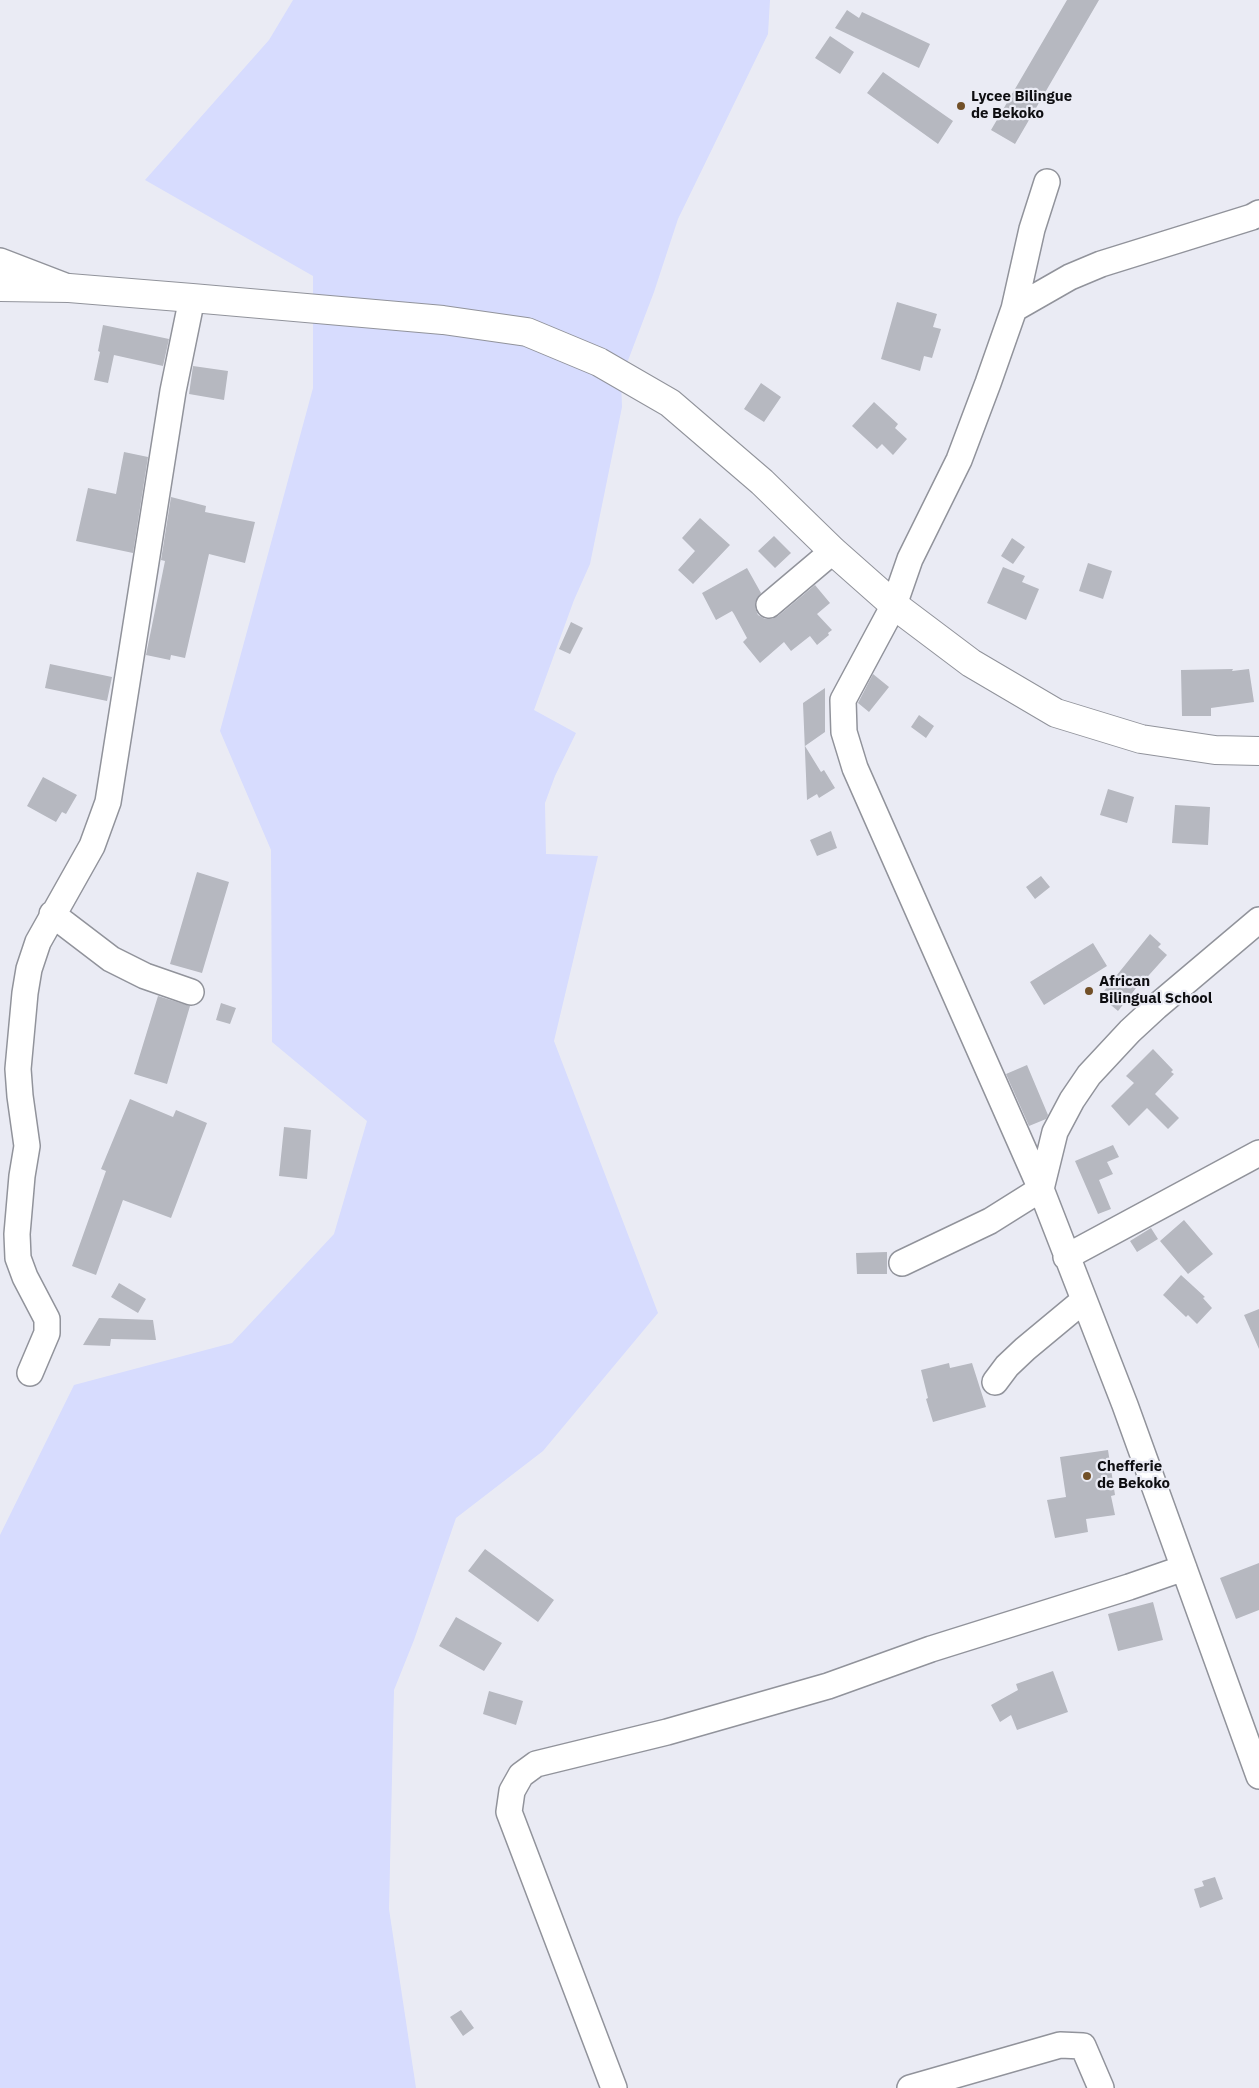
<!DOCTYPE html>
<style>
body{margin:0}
canvas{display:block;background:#eaebf4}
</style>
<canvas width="1259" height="2088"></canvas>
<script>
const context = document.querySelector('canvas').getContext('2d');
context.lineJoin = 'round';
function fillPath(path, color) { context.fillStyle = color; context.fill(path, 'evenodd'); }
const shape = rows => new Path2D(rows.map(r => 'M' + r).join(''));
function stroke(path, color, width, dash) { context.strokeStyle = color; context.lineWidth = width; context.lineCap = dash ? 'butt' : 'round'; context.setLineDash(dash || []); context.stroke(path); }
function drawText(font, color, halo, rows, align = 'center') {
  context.font = font + ' "IBM Plex Sans",sans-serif'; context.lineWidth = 4.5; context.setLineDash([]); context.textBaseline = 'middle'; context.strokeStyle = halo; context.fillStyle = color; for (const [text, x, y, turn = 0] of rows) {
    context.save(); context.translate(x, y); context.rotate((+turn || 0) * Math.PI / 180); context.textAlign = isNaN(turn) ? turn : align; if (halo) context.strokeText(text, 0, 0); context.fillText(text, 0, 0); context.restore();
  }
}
fillPath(shape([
 [293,0,770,0,768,34,678,219,654,292,621,379,622,407,590,564,574,600,534,710,576,733,555,776,545,803,546,854,598,856,554,1041,658,1313,543,1451,456,1518,414,1640,394,1690,389,1909,416,2088,0,2088,0,1535,74,1385,232,1343,334,1234,367,1121,272,1042,271,850,220,731,313,388,313,276,145,180,269,40]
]), '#d7dcfe');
fillPath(shape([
 [1067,0,1099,0,1015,144,991,130],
 [847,10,859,18,862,12,930,44,919,68,835,28],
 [830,36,854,52,840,74,815,58],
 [883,72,953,121,938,144,867,93],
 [897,302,937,314,933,327,941,329,932,358,924,356,920,371,881,359],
 [103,325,169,339,163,366,114,355,108,383,94,380,100,352,98,351],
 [193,366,228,371,224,400,189,394],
 [761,383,781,397,764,422,744,409],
 [874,402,898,424,895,428,907,439,893,455,882,444,877,449,852,426],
 [124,452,148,457,133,553,76,541,88,488,116,494],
 [171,497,206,506,205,512,255,522,245,563,209,554,185,658,171,655,170,660,146,655,165,561,161,560],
 [700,518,730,545,693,584,678,570,695,551,682,538],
 [774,536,791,553,775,568,758,551],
 [1012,538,1025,547,1013,564,1001,556],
 [1088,563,1112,571,1103,599,1079,591],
 [1003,567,1025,576,1022,582,1039,589,1026,620,987,603],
 [747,568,761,593,756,600,755,608,758,615,765,619,772,619,778,616,815,585,830,603,817,614,832,630,828,633,829,635,817,645,810,636,791,651,784,642,760,663,743,642,747,638,734,614,732,611,716,620,702,593],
 [571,622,583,628,570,654,559,649],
 [50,664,112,677,107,701,45,688],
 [1233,669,1232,671,1249,669,1254,702,1211,708,1211,716,1182,716,1181,670],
 [873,674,889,687,869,712,858,703],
 [825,688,825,732,805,746,821,772,824,770,835,788,819,798,817,794,807,800,803,703],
 [919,715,934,726,926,738,911,727],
 [43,777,77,795,66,814,62,812,56,822,27,806],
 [1108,789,1134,797,1127,823,1100,815],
 [1175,805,1210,807,1208,845,1172,843],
 [831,831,837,848,817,856,810,840],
 [197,872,229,882,202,973,170,964],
 [1041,876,1050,887,1035,899,1026,887],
 [1150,934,1161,944,1158,947,1167,955,1141,984,1140,983,1118,1011,1100,996],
 [1093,943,1107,966,1044,1005,1030,982],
 [158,996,190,1006,167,1084,134,1074],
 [221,1003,236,1008,230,1024,216,1020],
 [1153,1049,1173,1070,1171,1072,1174,1074,1155,1094,1179,1118,1168,1129,1147,1108,1129,1126,1111,1106,1134,1083,1126,1076],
 [1027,1065,1048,1115,1046,1119,1029,1126,1006,1074],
 [130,1099,173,1117,176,1110,207,1123,171,1218,123,1200,96,1275,72,1266,106,1171,101,1169],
 [284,1127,311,1130,307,1179,279,1176],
 [1113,1145,1119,1157,1107,1162,1113,1174,1099,1180,1111,1209,1098,1214,1075,1161],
 [1184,1220,1213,1254,1188,1274,1160,1241],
 [1151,1228,1158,1239,1137,1252,1130,1241],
 [887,1252,887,1274,857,1274,856,1253],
 [1181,1275,1205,1297,1203,1298,1212,1308,1197,1324,1188,1315,1186,1317,1163,1295],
 [119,1283,146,1299,138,1313,111,1297],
 [1259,1309,1259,1349,1244,1315],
 [99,1318,153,1320,156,1340,111,1339,110,1346,83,1345],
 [949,1363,950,1368,972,1363,986,1407,933,1422,926,1399,928,1398,921,1370],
 [1108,1450,1115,1495,1111,1496,1115,1515,1086,1519,1088,1532,1055,1538,1047,1500,1066,1497,1060,1457],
 [485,1549,554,1600,538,1622,468,1571],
 [1259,1563,1259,1610,1236,1619,1220,1578],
 [1153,1602,1163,1640,1118,1651,1108,1614],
 [456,1617,502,1643,484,1671,439,1646],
 [1053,1671,1068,1712,1017,1730,1011,1715,1000,1722,991,1705,1018,1690,1016,1684],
 [489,1691,523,1701,516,1725,483,1714],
 [1215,1877,1223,1899,1200,1908,1194,1889,1204,1886,1202,1881],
 [461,2010,474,2028,463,2036,450,2017]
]), '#b6b8c0');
const minor = shape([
 [1047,182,1032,229,1014,309,988,383,959,460,910,559,894,605,843,700,844,732,855,768,1041,1189,1125,1405,1259,1776],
 [0,261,65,286],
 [1014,309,1070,277,1101,264,1252,217,1259,213],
 [769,605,833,551],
 [52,914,111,959,145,976,191,992],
 [1066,1257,1259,1153],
 [902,1263,990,1221,1041,1189,1055,1132,1072,1100,1089,1075,1130,1031,1156,1007,1259,920],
 [30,1373,47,1333,47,1319,25,1277,18,1258,17,1234,22,1176,27,1146,20,1096,18,1069,25,993,29,969,38,942,92,846,108,802,173,391,192,298],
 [995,1382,1007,1366,1025,1349,1084,1300],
 [614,2088,509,1812,512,1791,521,1775,536,1764,667,1732,828,1686,931,1649,1129,1587,1184,1568],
 [910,2088,1060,2045,1083,2046,1101,2088]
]);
const major = shape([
 [0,287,69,288,192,298,443,320,527,332,599,362,670,403,762,482,833,551,894,605,971,663,1056,713,1141,739,1215,750,1259,751]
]);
stroke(minor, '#91939b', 28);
stroke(major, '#91939b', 30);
stroke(minor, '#fff', 25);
stroke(major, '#fff', 28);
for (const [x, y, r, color] of [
 [961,106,5,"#725028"],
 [1089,991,5,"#725028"],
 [1087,1476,5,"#725028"]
]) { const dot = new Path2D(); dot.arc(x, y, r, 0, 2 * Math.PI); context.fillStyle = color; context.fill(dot); stroke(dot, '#eaebf4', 2); }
drawText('bold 15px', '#0e0e11', '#eaebf4', [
 ["Lycee Bilingue",971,97],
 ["de Bekoko",971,114],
 ["African",1099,982],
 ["Bilingual School",1099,999],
 ["Chefferie",1097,1467],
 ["de Bekoko",1097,1484]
], 'left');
</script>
